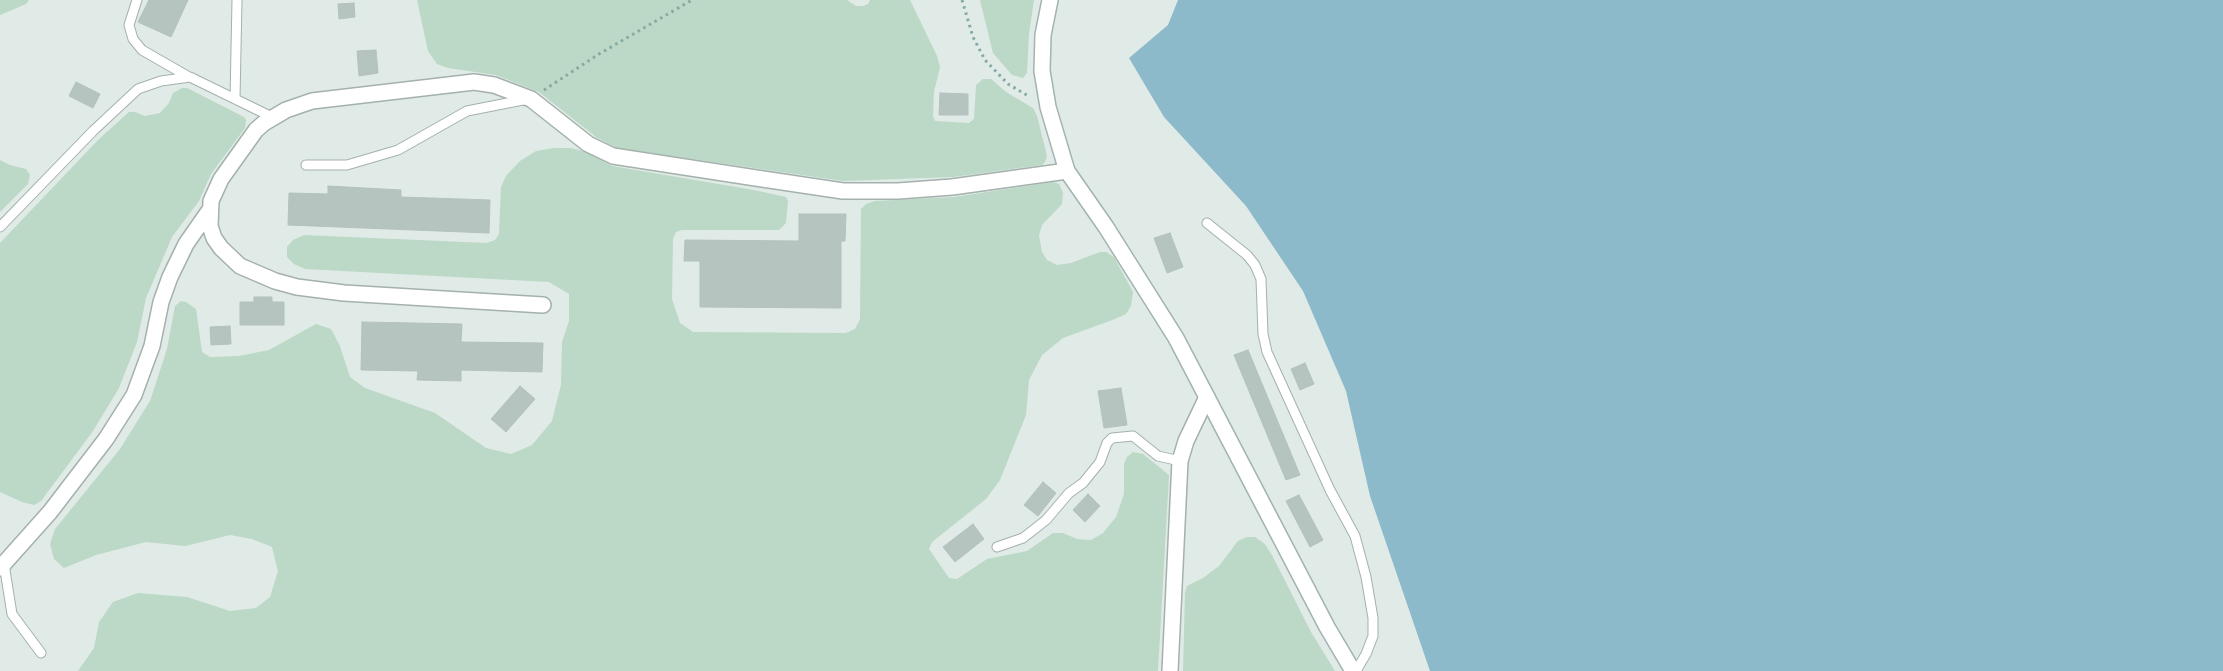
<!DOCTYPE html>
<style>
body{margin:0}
canvas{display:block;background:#e0eae6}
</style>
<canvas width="2223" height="671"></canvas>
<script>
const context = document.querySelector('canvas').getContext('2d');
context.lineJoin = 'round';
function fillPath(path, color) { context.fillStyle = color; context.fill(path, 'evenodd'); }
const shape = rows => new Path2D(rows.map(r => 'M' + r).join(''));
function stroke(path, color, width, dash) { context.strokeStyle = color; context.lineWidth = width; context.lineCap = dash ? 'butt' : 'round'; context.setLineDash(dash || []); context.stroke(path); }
fillPath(shape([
 [0,0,29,0,26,4,0,15],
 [417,0,847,0,856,6,863,6,868,4,870,0,910,0,937,56,940,67,934,92,933,116,935,121,969,123,974,119,976,85,983,79,991,79,1006,92,1033,108,1037,116,1047,156,1045,162,1042,165,953,177,843,181,617,148,596,137,539,92,496,75,448,68,437,64,428,51],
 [980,0,1034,0,1029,34,1027,73,1023,78,1012,75,993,53],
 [182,88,187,88,244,117,246,120,245,128,211,174,199,201,172,237,146,298,137,342,119,388,93,431,41,501,34,505,22,502,0,492,0,243,98,140,129,112,135,112,145,116,160,113,169,103,173,93],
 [554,148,571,148,586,152,612,166,754,190,786,197,788,201,786,223,779,230,682,230,676,232,673,239,672,299,680,323,693,332,846,333,855,329,860,319,861,209,866,204,875,201,954,197,1053,182,1059,184,1063,193,1062,204,1042,225,1039,235,1042,252,1047,260,1057,265,1071,263,1100,252,1106,252,1114,257,1133,292,1131,306,1126,314,1115,319,1063,338,1042,355,1029,380,1026,415,1000,480,986,499,932,542,929,549,949,578,957,579,987,559,1027,551,1053,533,1063,533,1077,539,1091,540,1103,533,1116,517,1124,494,1124,464,1127,457,1133,452,1143,454,1169,475,1158,671,78,671,94,648,99,622,113,602,138,593,187,597,230,611,256,608,270,597,278,571,272,547,252,539,230,535,185,546,146,542,96,555,64,568,54,559,50,544,55,529,120,449,150,401,167,349,175,306,181,301,186,302,196,309,202,352,210,357,239,356,269,350,316,324,331,329,340,346,350,377,365,388,435,413,486,448,511,454,532,445,552,421,561,385,562,342,569,321,569,294,549,282,305,269,294,264,287,257,287,247,293,240,304,235,487,243,495,240,499,234,501,187,506,176,520,161,536,151],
 [0,160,10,165,26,169,30,175,28,184,0,212],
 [1247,537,1255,537,1265,544,1273,557,1311,632,1335,671,1183,671,1185,593,1187,586,1203,578,1219,566,1238,541]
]), '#bbd9c6');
fillPath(shape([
 [1178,0,2223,0,2223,671,1430,671,1370,496,1346,391,1303,291,1246,206,1164,117,1129,58,1168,25]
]), '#8dbaca');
const building = shape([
 [149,0,188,0,171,37,138,22,149,0],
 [354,3,355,17,339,19,338,4,354,3],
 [376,50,378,73,359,76,357,51,376,50],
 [76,82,100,94,93,108,69,96,76,82],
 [940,93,968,94,968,115,939,115,940,93],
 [328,186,401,190,401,197,490,200,489,233,288,225,289,193,328,194,328,186],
 [799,214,846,214,845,241,841,241,841,308,700,307,700,261,684,261,685,240,799,241,799,214],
 [1170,233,1183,267,1167,273,1154,238,1170,233],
 [254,297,272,297,272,302,284,302,284,325,240,325,240,302,254,302,254,297],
 [362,322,462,324,461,342,543,343,542,372,461,370,461,381,417,380,418,371,361,370,362,322],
 [230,326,231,344,211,345,210,327,230,326],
 [1248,350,1300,475,1286,480,1234,355,1248,350],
 [1305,363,1314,384,1300,390,1291,369,1305,363],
 [520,386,535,399,506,432,491,419,520,386],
 [1121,388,1127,425,1104,428,1098,391,1121,388],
 [1043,482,1056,493,1038,516,1024,505,1043,482],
 [1088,494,1100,506,1085,522,1073,510,1088,494],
 [1299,495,1323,540,1310,547,1286,501,1299,495],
 [973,524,984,539,955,562,943,547,973,524]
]);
fillPath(building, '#b6c4c0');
stroke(building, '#b3c2be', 1);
const service = shape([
 [137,0,129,25,133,39,142,50,189,77],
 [235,99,237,0],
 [306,165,347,165,398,150,467,111,528,99],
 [1207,223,1247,255,1255,265,1261,279,1263,334,1267,352,1330,490,1355,536,1366,577,1373,618,1373,636,1366,654,1356,671],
 [0,227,93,131,138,89,161,81,190,77,272,117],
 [997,547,1023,538,1046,520,1069,493,1083,483,1100,462,1107,443,1112,438,1133,436,1158,456,1180,461],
 [4,564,12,614,41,653]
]);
const minor = shape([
 [543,305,344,293,297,287,275,281,240,266,221,248,214,238,210,226,211,201,221,179,256,130,264,123,286,110,312,101,474,82,494,85,531,99,588,144,613,156,756,178,843,191,898,191,952,187,1067,171],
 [0,568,50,512,106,439,134,395,152,346,161,302,170,277,186,244,209,211],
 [1170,671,1180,461,1186,441,1207,397]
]);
const secondary = shape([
 [1050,0,1043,35,1042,71,1048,107,1067,171,1106,227,1176,338,1327,627,1353,671]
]);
stroke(service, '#a4b1ad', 11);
stroke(minor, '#a4b1ad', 18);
stroke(secondary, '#a1b4af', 18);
stroke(shape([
 [962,0,973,37,985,60,1008,84,1030,97],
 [544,90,599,54,692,0]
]), '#84aaa2', 3, [2.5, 4]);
stroke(service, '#fff', 9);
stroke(minor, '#fff', 15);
stroke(secondary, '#fff', 15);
</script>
